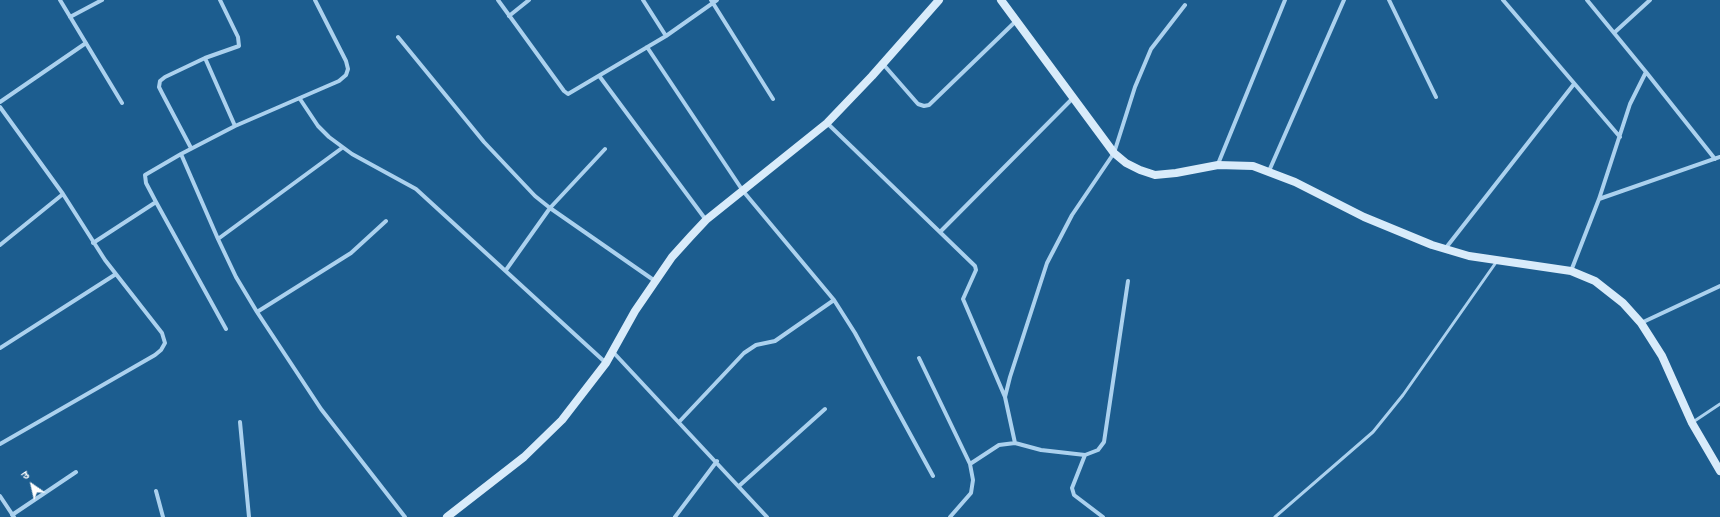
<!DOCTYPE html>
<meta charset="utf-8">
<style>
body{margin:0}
#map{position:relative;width:1720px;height:517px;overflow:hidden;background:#1c5d8f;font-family:Commissioner,"Noto Sans Devanagari",sans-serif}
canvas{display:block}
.north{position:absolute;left:12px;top:465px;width:40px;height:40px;-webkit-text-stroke:3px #1c5d8f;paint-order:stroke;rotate:326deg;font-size:11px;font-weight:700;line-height:16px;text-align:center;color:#fff}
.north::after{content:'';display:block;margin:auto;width:14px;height:18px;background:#fff;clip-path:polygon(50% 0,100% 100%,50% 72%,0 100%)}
</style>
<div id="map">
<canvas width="1720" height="517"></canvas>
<div class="north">उ</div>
</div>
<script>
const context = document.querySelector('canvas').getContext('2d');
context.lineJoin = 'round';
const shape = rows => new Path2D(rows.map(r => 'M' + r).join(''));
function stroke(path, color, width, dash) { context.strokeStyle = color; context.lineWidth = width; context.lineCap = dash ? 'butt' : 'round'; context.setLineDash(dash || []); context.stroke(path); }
stroke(shape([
 [1693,422,1720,404],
 [1275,517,1373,432,1403,395,1497,261]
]), '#abd1ee', 3);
stroke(shape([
 [60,0,122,103],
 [498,0,564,91,568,94,666,36,717,0],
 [643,0,666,36],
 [711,0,773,99],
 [1389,0,1436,97],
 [1503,0,1620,137],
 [509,16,529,0],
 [70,17,102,0],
 [1615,32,1650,0],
 [398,37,484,142,535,196,550,208,655,281],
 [647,47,743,191,834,300,855,333,933,476],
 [205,58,235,126],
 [883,64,918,104,924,106,929,105,1016,21],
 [1646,72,1715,159],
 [600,77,706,220],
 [300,99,318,126,329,137,352,154,416,189,606,363],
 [0,102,86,43],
 [0,107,63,194,105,260,162,333,165,343,161,350,155,355,0,444],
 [827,123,975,266,976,270,963,299,1005,397,1015,443,1041,450,1085,455,1098,450,1104,442,1128,281],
 [191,148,162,93,159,87,160,81,165,77,205,58,239,46,238,37,220,0],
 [181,154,218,239,236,277,257,312,321,409,405,517],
 [1218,164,1285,0],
 [1269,171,1344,0],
 [1599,199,1720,157],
 [940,232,1073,98],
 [218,239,342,148],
 [93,243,156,202],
 [0,245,63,194],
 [1445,249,1574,84],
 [506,270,550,208,605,149],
 [1571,271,1599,199,1630,104,1646,72,1587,0],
 [257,312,351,253,386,221],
 [1641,323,1720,286],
 [226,329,156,202,146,183,145,175,181,154,235,126,339,81,346,75,348,69,346,61,315,0],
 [0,348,116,274],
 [613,352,767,517],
 [919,358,970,464],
 [1005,397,1010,377,1047,263,1072,215,1114,153,1135,87,1151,49,1185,5],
 [240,422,249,517],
 [679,422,744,353,756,345,775,341,834,300],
 [1085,455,1072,488,1074,495,1103,517],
 [739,486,825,409],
 [156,491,163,517],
 [0,496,14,517],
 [12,515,76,472],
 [675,517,717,461],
 [950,517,971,493,973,480,970,464,999,445,1015,443]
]), '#abd1ee', 4);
stroke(shape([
 [1001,0,1114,153,1126,163,1140,170,1155,175,1176,173,1218,165,1253,166,1295,182,1364,217,1432,245,1469,256,1571,271,1595,281,1623,303,1641,323,1662,356,1692,423,1720,471],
 [447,517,524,457,562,420,606,363,635,311,672,257,691,236,706,220,827,123,872,76,939,0]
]), '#d8ebfa', 8);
</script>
